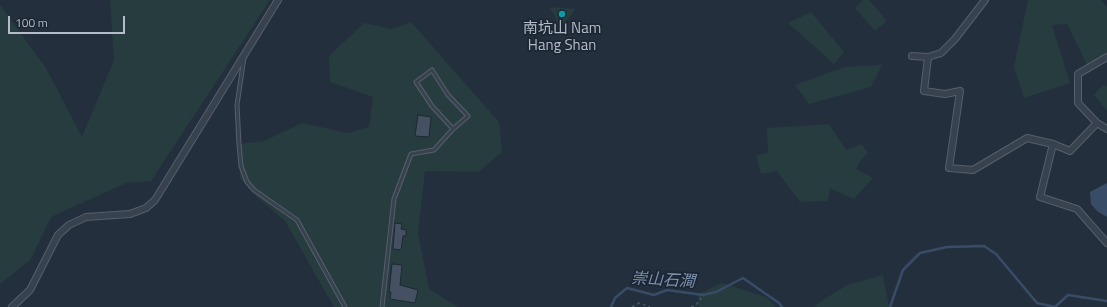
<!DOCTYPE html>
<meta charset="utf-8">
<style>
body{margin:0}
#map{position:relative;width:1107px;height:307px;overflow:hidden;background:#242f3e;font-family:"Titillium Web",sans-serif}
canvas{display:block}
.scale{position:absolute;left:8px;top:16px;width:117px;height:18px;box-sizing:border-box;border:2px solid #b4bcc9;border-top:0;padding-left:5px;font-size:12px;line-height:14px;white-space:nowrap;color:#b4bcc9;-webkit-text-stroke:3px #1d2633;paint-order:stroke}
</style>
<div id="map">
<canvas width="1107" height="307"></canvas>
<div class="scale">100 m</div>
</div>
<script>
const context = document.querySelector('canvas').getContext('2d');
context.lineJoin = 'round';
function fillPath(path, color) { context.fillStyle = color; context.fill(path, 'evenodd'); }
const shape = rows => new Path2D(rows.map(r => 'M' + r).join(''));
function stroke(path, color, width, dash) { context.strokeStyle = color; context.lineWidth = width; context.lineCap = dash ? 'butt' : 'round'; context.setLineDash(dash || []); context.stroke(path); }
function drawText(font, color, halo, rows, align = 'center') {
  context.font = font + ' "Titillium Web","Noto Sans TC",sans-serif'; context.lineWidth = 3.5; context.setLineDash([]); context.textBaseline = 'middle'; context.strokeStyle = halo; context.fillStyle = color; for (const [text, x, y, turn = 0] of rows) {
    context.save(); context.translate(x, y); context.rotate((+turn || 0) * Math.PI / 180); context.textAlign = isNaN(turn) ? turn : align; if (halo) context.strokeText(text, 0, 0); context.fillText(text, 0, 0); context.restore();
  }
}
fillPath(shape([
 [110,0,270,0,151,181,126,183,51,217,31,259,0,284,0,5,46,68,82,137,114,60],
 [863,0,869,0,887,21,875,31,855,8],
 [1028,0,1101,0,1107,7,1107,58,1088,67,1067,24,1052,25,1070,83,1024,98,1014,67],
 [550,7,576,9,560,28],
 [811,12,844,52,834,64,788,23],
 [411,22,499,122,502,152,478,172,425,171,418,233,429,289,458,307,334,307,285,221,257,197,240,178,239,144,264,141,302,123,348,133,369,127,373,97,330,82,329,56,364,23,392,29],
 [882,65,871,87,809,104,795,85,845,67],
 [1103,85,1107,86,1107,111,1094,95],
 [829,124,846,150,862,144,868,153,860,161,856,169,873,178,854,199,830,188,828,201,800,202,777,171,761,174,756,155,768,153,767,128],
 [883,275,889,307,814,307,823,300,847,285],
 [722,283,766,297,776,307,699,307,698,294]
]), '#263c3f');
fillPath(shape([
 [1107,183,1107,217,1097,211,1091,204,1090,192]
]), '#394c67');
stroke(shape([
 [611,307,615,298,627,288,654,295,667,290,703,295,716,292,743,278,779,303,782,307],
 [890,307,903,270,920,253,947,247,984,246,996,254,1037,303,1055,307,1068,295,1107,301]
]), '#394c67', 2.5);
const building = shape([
 [418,115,431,117,429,137,415,136,418,115],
 [395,223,402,224,401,229,406,230,406,236,403,236,401,250,393,249,395,223],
 [392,264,402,265,400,285,418,290,415,303,390,299,391,292,389,292,392,264]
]);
fillPath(building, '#455162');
stroke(building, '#1f2835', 1);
const service = shape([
 [244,58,237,105,239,144,241,166,247,182,254,190,297,220,345,307],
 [432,70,448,95,468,116,453,129,432,106,416,82,432,70],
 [382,307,394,199,411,154,434,150,453,129]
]);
const minor = shape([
 [912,56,928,57,941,53,955,39,985,0],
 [928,57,924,91,945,94,960,91,949,168,973,170,1027,138,1053,144,1040,197,1077,209,1107,243],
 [1107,57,1078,74,1078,103,1097,123,1107,129],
 [1053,144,1070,151,1097,123],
 [12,307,30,290,58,235,69,225,86,217,130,214,146,208,155,200,278,0]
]);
stroke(service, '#565f6c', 5);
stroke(minor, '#565f6c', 8);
stroke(shape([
 [632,307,639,303,650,307],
 [691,307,695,306,701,299,698,295]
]), '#44595c', 1.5, [3, 3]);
stroke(service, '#38414e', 3);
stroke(minor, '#38414e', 6);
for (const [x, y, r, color] of [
 [562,14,4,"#0f9aa8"]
]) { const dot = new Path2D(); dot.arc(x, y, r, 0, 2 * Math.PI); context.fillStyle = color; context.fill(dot); stroke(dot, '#1d2633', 1.5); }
drawText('15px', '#b4bcc9', '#1d2633', [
 ["南坑山 Nam",562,29],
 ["Hang Shan",562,46]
]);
drawText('italic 16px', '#7c92b1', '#1d2633', [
 ["崇山石澗",663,281,3]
]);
</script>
